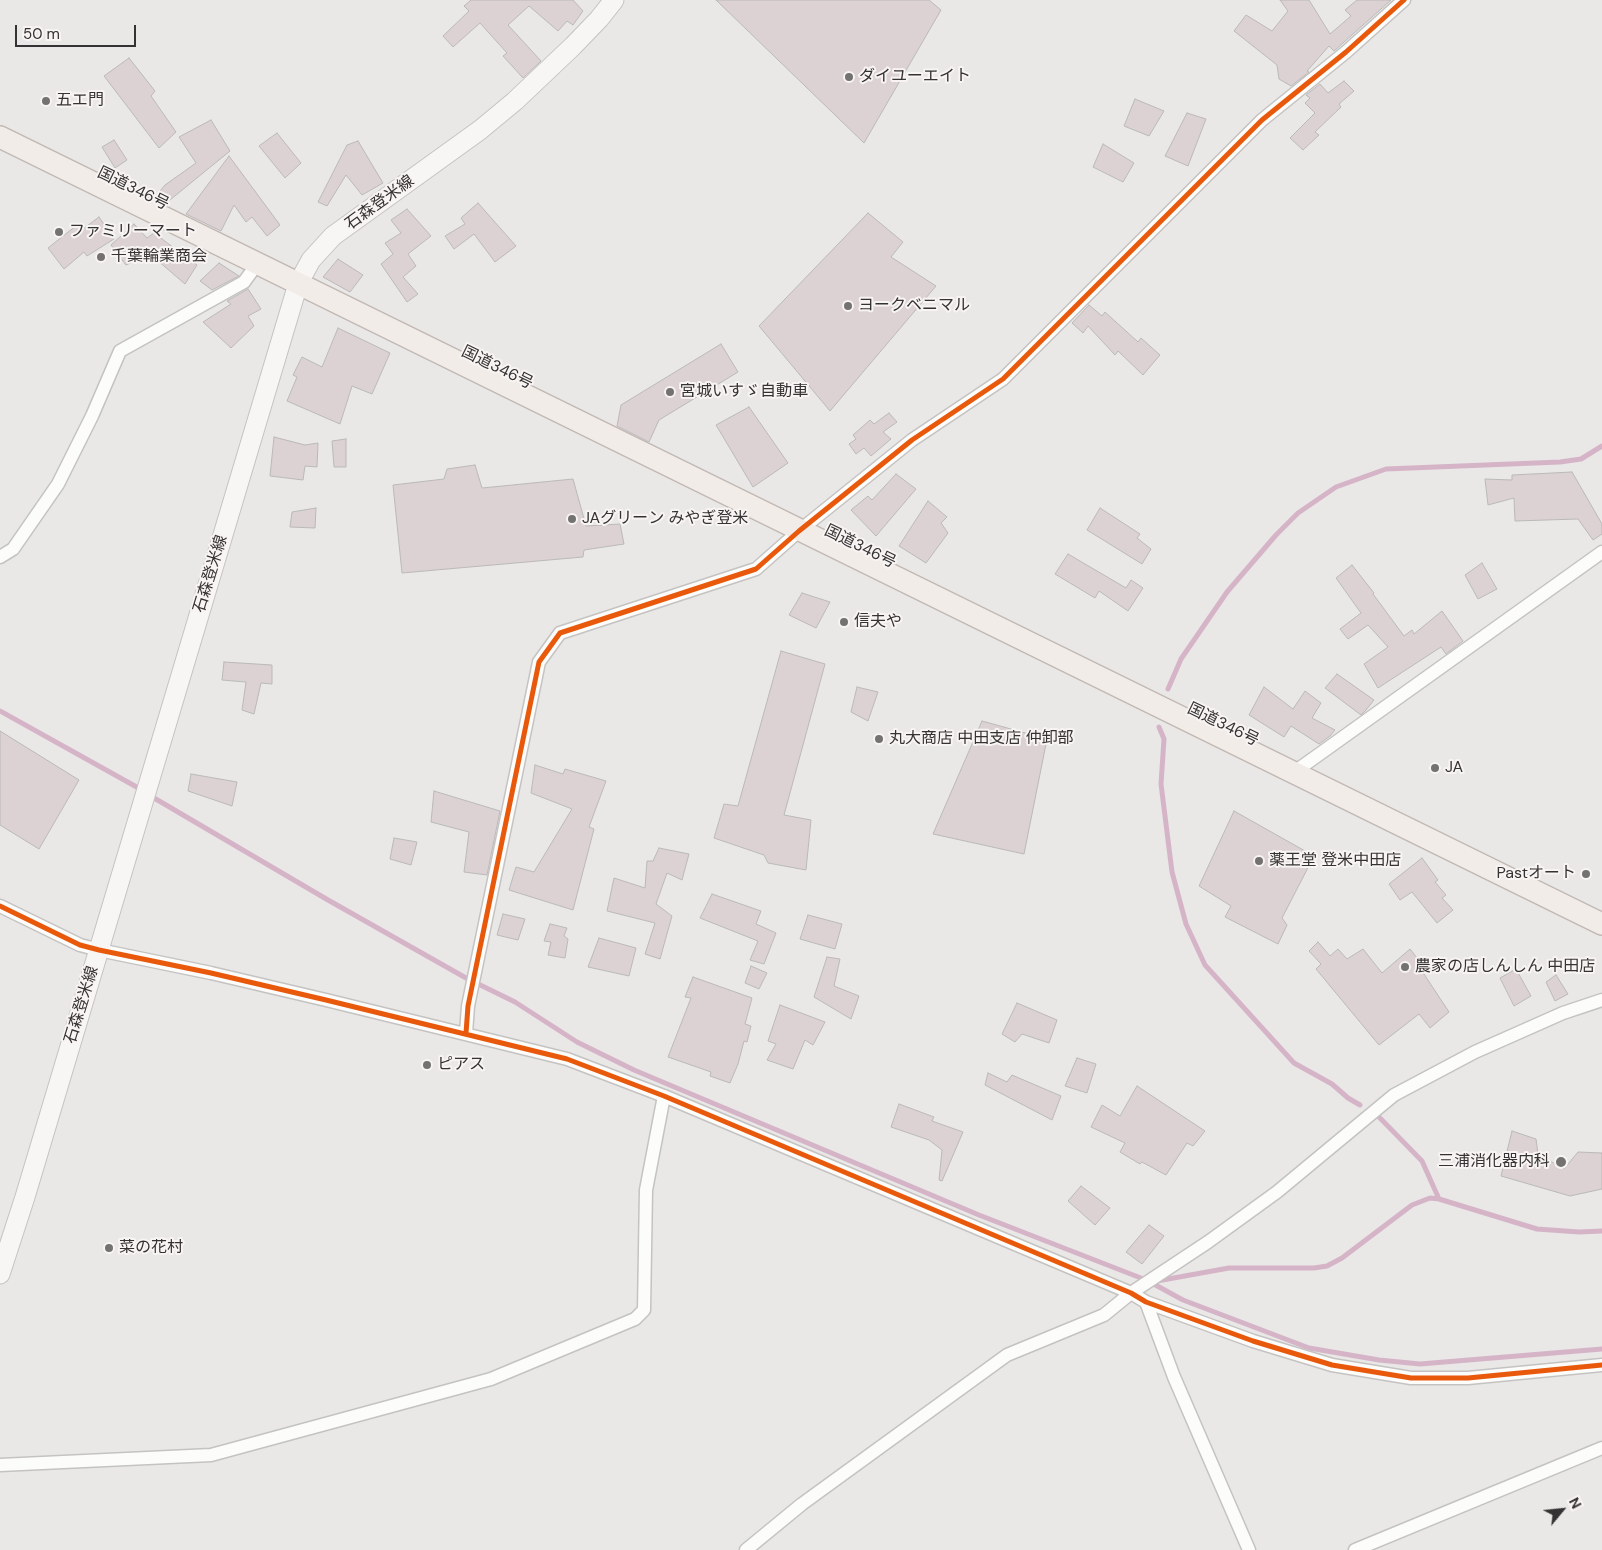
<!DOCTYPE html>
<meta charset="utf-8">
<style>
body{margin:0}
#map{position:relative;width:1602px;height:1550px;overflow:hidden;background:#e9e8e7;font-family:"DM Sans",sans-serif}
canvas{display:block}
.north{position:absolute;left:1537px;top:1485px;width:50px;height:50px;-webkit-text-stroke:4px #f8f4f3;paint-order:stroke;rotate:62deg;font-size:14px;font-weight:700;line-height:20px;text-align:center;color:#343232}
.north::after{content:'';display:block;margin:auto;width:18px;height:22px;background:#343232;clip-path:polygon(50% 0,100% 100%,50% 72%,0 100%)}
.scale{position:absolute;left:15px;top:25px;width:121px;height:22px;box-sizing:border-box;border:2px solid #343232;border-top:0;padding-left:6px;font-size:15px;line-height:18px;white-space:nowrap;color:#343232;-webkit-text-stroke:4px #f8f4f3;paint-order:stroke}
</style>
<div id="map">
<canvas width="1602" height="1550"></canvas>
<div class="north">N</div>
<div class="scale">50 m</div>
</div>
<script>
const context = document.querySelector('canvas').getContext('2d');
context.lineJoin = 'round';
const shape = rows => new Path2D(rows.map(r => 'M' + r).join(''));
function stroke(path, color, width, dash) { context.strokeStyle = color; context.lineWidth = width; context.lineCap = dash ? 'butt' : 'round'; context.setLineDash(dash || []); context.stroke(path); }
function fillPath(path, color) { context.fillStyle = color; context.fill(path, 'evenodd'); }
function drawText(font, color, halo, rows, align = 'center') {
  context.font = font + ' "DM Sans","Noto Sans JP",sans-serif'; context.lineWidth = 4; context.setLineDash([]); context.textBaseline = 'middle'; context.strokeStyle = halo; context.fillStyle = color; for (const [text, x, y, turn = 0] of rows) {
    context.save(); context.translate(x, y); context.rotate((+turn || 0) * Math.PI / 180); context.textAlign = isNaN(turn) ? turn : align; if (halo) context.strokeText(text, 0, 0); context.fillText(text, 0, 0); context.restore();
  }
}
stroke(shape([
 [1168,689,1181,659,1227,592,1276,535,1298,513,1336,487,1386,469,1560,462,1581,459,1602,446],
 [0,711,142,790],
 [1159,727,1164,739,1161,784,1172,872,1186,924,1205,965,1294,1063,1332,1084,1348,1098,1360,1105],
 [149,795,328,900,466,978,515,1002,577,1042,634,1070,979,1215,1146,1280],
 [1379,1117,1422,1161,1439,1199],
 [1157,1281,1229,1268,1314,1268,1327,1266,1342,1258,1412,1205,1430,1198,1439,1199,1537,1229,1579,1232,1602,1231],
 [1150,1282,1183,1300,1309,1348,1379,1360,1420,1364,1602,1349]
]), '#d6b4c7', 5);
const building = shape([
 [471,0,573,0,583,11,573,25,567,21,558,31,529,6,508,25,541,61,523,78,503,56,507,53,480,23,453,47,443,36,469,11,464,6,471,0],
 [716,0,929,0,941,10,864,143,716,0],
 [1280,0,1309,0,1330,34,1351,16,1345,10,1357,0,1391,0,1334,51,1329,46,1307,71,1309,72,1291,86,1279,79,1277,65,1234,31,1246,15,1272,31,1288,11,1280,0],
 [129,58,155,91,151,96,176,132,159,148,104,76,129,58],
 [1344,81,1354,91,1339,104,1341,107,1315,132,1319,135,1303,150,1290,138,1315,113,1305,103,1310,98,1306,95,1320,84,1328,93,1344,81],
 [1135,99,1164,111,1149,136,1124,126,1135,99],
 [1187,113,1206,119,1188,166,1165,156,1187,113],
 [211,120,230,151,165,204,164,204,155,197,165,185,196,163,179,137,211,120],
 [277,133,301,163,285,178,259,146,277,133],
 [114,140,127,160,115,168,102,147,114,140],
 [358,141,383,183,362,195,346,175,327,206,318,202,347,145,358,141],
 [1103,144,1134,163,1123,182,1093,167,1103,144],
 [229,156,280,225,267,236,252,217,246,222,234,205,221,231,186,214,229,156],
 [478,203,516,246,495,262,474,234,454,249,445,236,465,224,461,218,478,203],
 [407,209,431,236,408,254,416,266,403,277,418,294,407,302,381,264,393,254,385,243,401,233,391,220,407,209],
 [868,213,903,242,891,257,936,286,830,411,759,326,868,213],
 [99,217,114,239,87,256,84,252,64,269,48,248,77,225,83,229,99,217],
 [134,224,147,238,154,233,197,265,185,284,150,254,126,265,111,245,134,224],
 [338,259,363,275,350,292,323,277,338,259],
 [219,263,239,276,212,290,200,281,219,263],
 [248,289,261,309,248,316,254,326,231,348,203,322,231,304,227,301,248,289],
 [1089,305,1102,316,1105,312,1138,342,1141,338,1160,355,1143,375,1118,351,1115,355,1088,326,1083,333,1072,323,1089,305],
 [338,328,390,353,372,394,352,386,340,424,287,401,297,377,293,375,302,357,322,367,338,328],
 [721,344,738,372,659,420,649,442,617,426,621,405,721,344],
 [749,407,788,463,753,487,716,425,749,407],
 [889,413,897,422,883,432,891,439,871,456,864,448,856,454,849,444,856,439,853,435,870,420,874,424,889,413],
 [274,437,305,445,318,443,317,467,305,466,303,480,270,476,274,437],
 [346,439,346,467,334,467,332,441,346,439],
 [475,465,482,488,573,479,586,526,620,524,624,544,584,550,583,557,402,573,393,485,444,479,447,469,475,465],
 [1572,472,1602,524,1602,534,1593,540,1578,519,1515,521,1514,498,1488,505,1485,479,1512,480,1512,475,1572,472],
 [896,474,916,489,876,536,851,510,868,496,872,500,896,474],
 [928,501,947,517,941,523,948,533,926,563,899,546,928,501],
 [316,508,315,528,290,527,292,512,316,508],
 [1100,508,1140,534,1137,538,1151,549,1142,564,1087,530,1100,508],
 [1068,554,1126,588,1131,580,1143,588,1128,611,1099,591,1095,598,1055,574,1068,554],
 [1482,563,1497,589,1478,599,1465,575,1482,563],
 [1352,565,1374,593,1373,594,1404,636,1412,630,1414,634,1442,611,1463,641,1446,654,1441,647,1378,688,1364,664,1388,647,1368,625,1348,639,1340,629,1361,613,1336,578,1352,565],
 [802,593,830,602,816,628,789,615,802,593],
 [781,651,825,664,784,815,811,820,806,870,768,863,764,855,714,838,724,804,738,806,781,651],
 [224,662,272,665,272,684,261,683,254,714,242,710,246,682,222,680,224,662],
 [1337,674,1374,700,1366,710,1361,715,1325,688,1337,674],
 [857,687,878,692,868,721,851,712,857,687],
 [1264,687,1293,709,1305,691,1321,703,1312,718,1335,730,1330,736,1319,744,1291,726,1284,737,1249,715,1264,687],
 [982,721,1047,739,1024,854,933,834,982,721],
 [0,731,79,780,39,849,0,825,0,731],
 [535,765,563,774,565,769,606,781,589,827,594,829,573,910,509,890,516,867,534,872,572,809,531,793,535,765],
 [191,774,237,782,232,806,188,791,191,774],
 [434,791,500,811,487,875,464,872,469,832,431,822,434,791],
 [1234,811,1314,856,1282,918,1287,925,1278,944,1225,917,1231,906,1199,886,1234,811],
 [394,838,417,842,411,865,390,859,394,838],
 [659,848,689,854,682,880,667,873,656,904,672,916,660,959,645,954,655,923,607,911,614,878,645,888,647,861,653,861,659,848],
 [1422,858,1438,880,1435,882,1446,895,1442,898,1453,910,1437,923,1412,892,1400,900,1389,884,1422,858],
 [712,894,761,911,756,924,776,933,764,964,750,960,758,941,700,918,712,894],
 [503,914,525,919,518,940,497,935,503,914],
 [808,915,842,924,835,949,800,939,808,915],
 [550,924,567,928,564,936,568,939,565,958,548,955,551,942,544,941,550,924],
 [599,938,636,948,629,976,588,967,599,938],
 [1318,942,1330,956,1338,949,1347,959,1363,949,1382,973,1410,949,1421,963,1418,965,1449,1012,1430,1028,1419,1014,1379,1045,1316,969,1321,964,1309,951,1318,942],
 [827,957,840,959,834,986,859,996,851,1019,814,997,827,957],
 [751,966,767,973,759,989,745,983,751,966],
 [1516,969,1531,996,1514,1006,1500,978,1516,969],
 [1556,975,1568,994,1555,1001,1546,982,1556,975],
 [693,977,752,998,745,1024,751,1026,747,1042,744,1041,738,1064,730,1083,710,1076,711,1072,668,1057,691,998,685,997,693,977],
 [1017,1003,1057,1020,1049,1043,1022,1034,1015,1042,1002,1034,1017,1003],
 [780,1005,825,1022,813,1045,805,1040,793,1069,767,1060,776,1044,768,1041,780,1005],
 [1077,1058,1096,1064,1087,1093,1065,1086,1077,1058],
 [988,1073,1007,1082,1012,1075,1061,1096,1052,1120,985,1085,988,1073],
 [1137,1086,1205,1131,1193,1146,1187,1143,1166,1175,1142,1162,1140,1164,1120,1152,1125,1143,1091,1127,1102,1105,1120,1116,1137,1086],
 [899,1104,934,1117,932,1121,963,1132,942,1181,939,1180,942,1150,929,1140,891,1127,899,1104],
 [1512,1131,1536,1139,1538,1154,1564,1169,1578,1152,1602,1153,1602,1189,1570,1196,1501,1176,1512,1131],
 [1081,1186,1110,1208,1095,1225,1068,1201,1081,1186],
 [1149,1225,1164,1236,1142,1264,1126,1252,1149,1225]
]);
fillPath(building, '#dcd1d3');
stroke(building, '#bab9b9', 1);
const minor = shape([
 [0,557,13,549,58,484,92,416,120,351,244,282,257,264],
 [1293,773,1602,552],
 [0,906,80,945,99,950,211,973,326,1000,567,1059,664,1096,1131,1293,1146,1302,1253,1341,1332,1365,1411,1378,1468,1378,1602,1365],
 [466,1033,468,1006,539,662,560,633,756,569,799,531,912,440,1003,379,1262,120,1346,52,1404,0],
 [1146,1302,1174,1377,1249,1550],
 [0,1465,211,1455,491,1379,635,1319,644,1310,646,1190,664,1096],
 [746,1550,802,1504,1007,1355,1104,1315,1131,1293,1208,1242,1277,1192,1394,1095,1475,1052,1563,1013,1602,1000],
 [1355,1550,1602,1448]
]);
const secondary = shape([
 [0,1274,25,1197,298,284,311,260,333,236,480,130,515,101,573,46,599,19,614,0]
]);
const trunk = shape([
 [0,137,1602,924]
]);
stroke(minor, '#c4c3c2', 15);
stroke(secondary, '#c4c3c2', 21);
stroke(trunk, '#c1b8b3', 24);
stroke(minor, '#fcfcfb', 12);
stroke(secondary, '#f8f6f5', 19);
stroke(trunk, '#f2ece8', 21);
stroke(shape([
 [0,906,80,945,99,950,211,973,326,1000,567,1059,664,1096,1131,1293,1146,1302,1253,1341,1332,1365,1411,1378,1468,1378,1602,1365],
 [466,1033,468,1006,539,662,560,633,756,569,799,531,912,440,1003,379,1262,120,1346,52,1404,0]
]), '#e8590c', 5);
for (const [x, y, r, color] of [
 [849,77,5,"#737271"],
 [46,101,5,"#737271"],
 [59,232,5,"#737271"],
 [101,257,5,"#737271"],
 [848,306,5,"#737271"],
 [670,392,5,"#737271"],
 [572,519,5,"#737271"],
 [844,622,5,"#737271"],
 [879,739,5,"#737271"],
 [1435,768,5,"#737271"],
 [1259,861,5,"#737271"],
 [1586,874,5,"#737271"],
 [1405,967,5,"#737271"],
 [427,1065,5,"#737271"],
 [1561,1162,6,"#737271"],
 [109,1248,5,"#737271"]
]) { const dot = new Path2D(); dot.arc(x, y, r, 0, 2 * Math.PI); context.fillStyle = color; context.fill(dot); stroke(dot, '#f8f4f3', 2); }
drawText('16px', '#343232', '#f8f4f3', [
 ["ダイユーエイト",859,77],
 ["五エ門",56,101],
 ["ファミリーマート",69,232],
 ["千葉輪業商会",111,257],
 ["ヨークベニマル",858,306],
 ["宮城いすゞ自動車",680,392],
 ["JAグリーン みやぎ登米",582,519],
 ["信夫や",854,622],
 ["丸大商店 中田支店 仲卸部",889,739],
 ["JA",1445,768],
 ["薬王堂 登米中田店",1269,861],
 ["Pastオート",1576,874,"right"],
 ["農家の店しんしん 中田店",1415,967],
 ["ピアス",437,1065],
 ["三浦消化器内科",1550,1162,"right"],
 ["菜の花村",119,1248]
], 'left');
drawText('16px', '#343232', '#f8f4f3', [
 ["国道346号",133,189,26],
 ["石森登米線",380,203,-36],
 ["国道346号",497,368,26],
 ["国道346号",860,547,26],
 ["石森登米線",211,574,-73],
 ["国道346号",1223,725,26],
 ["石森登米線",82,1005,-73]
]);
</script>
